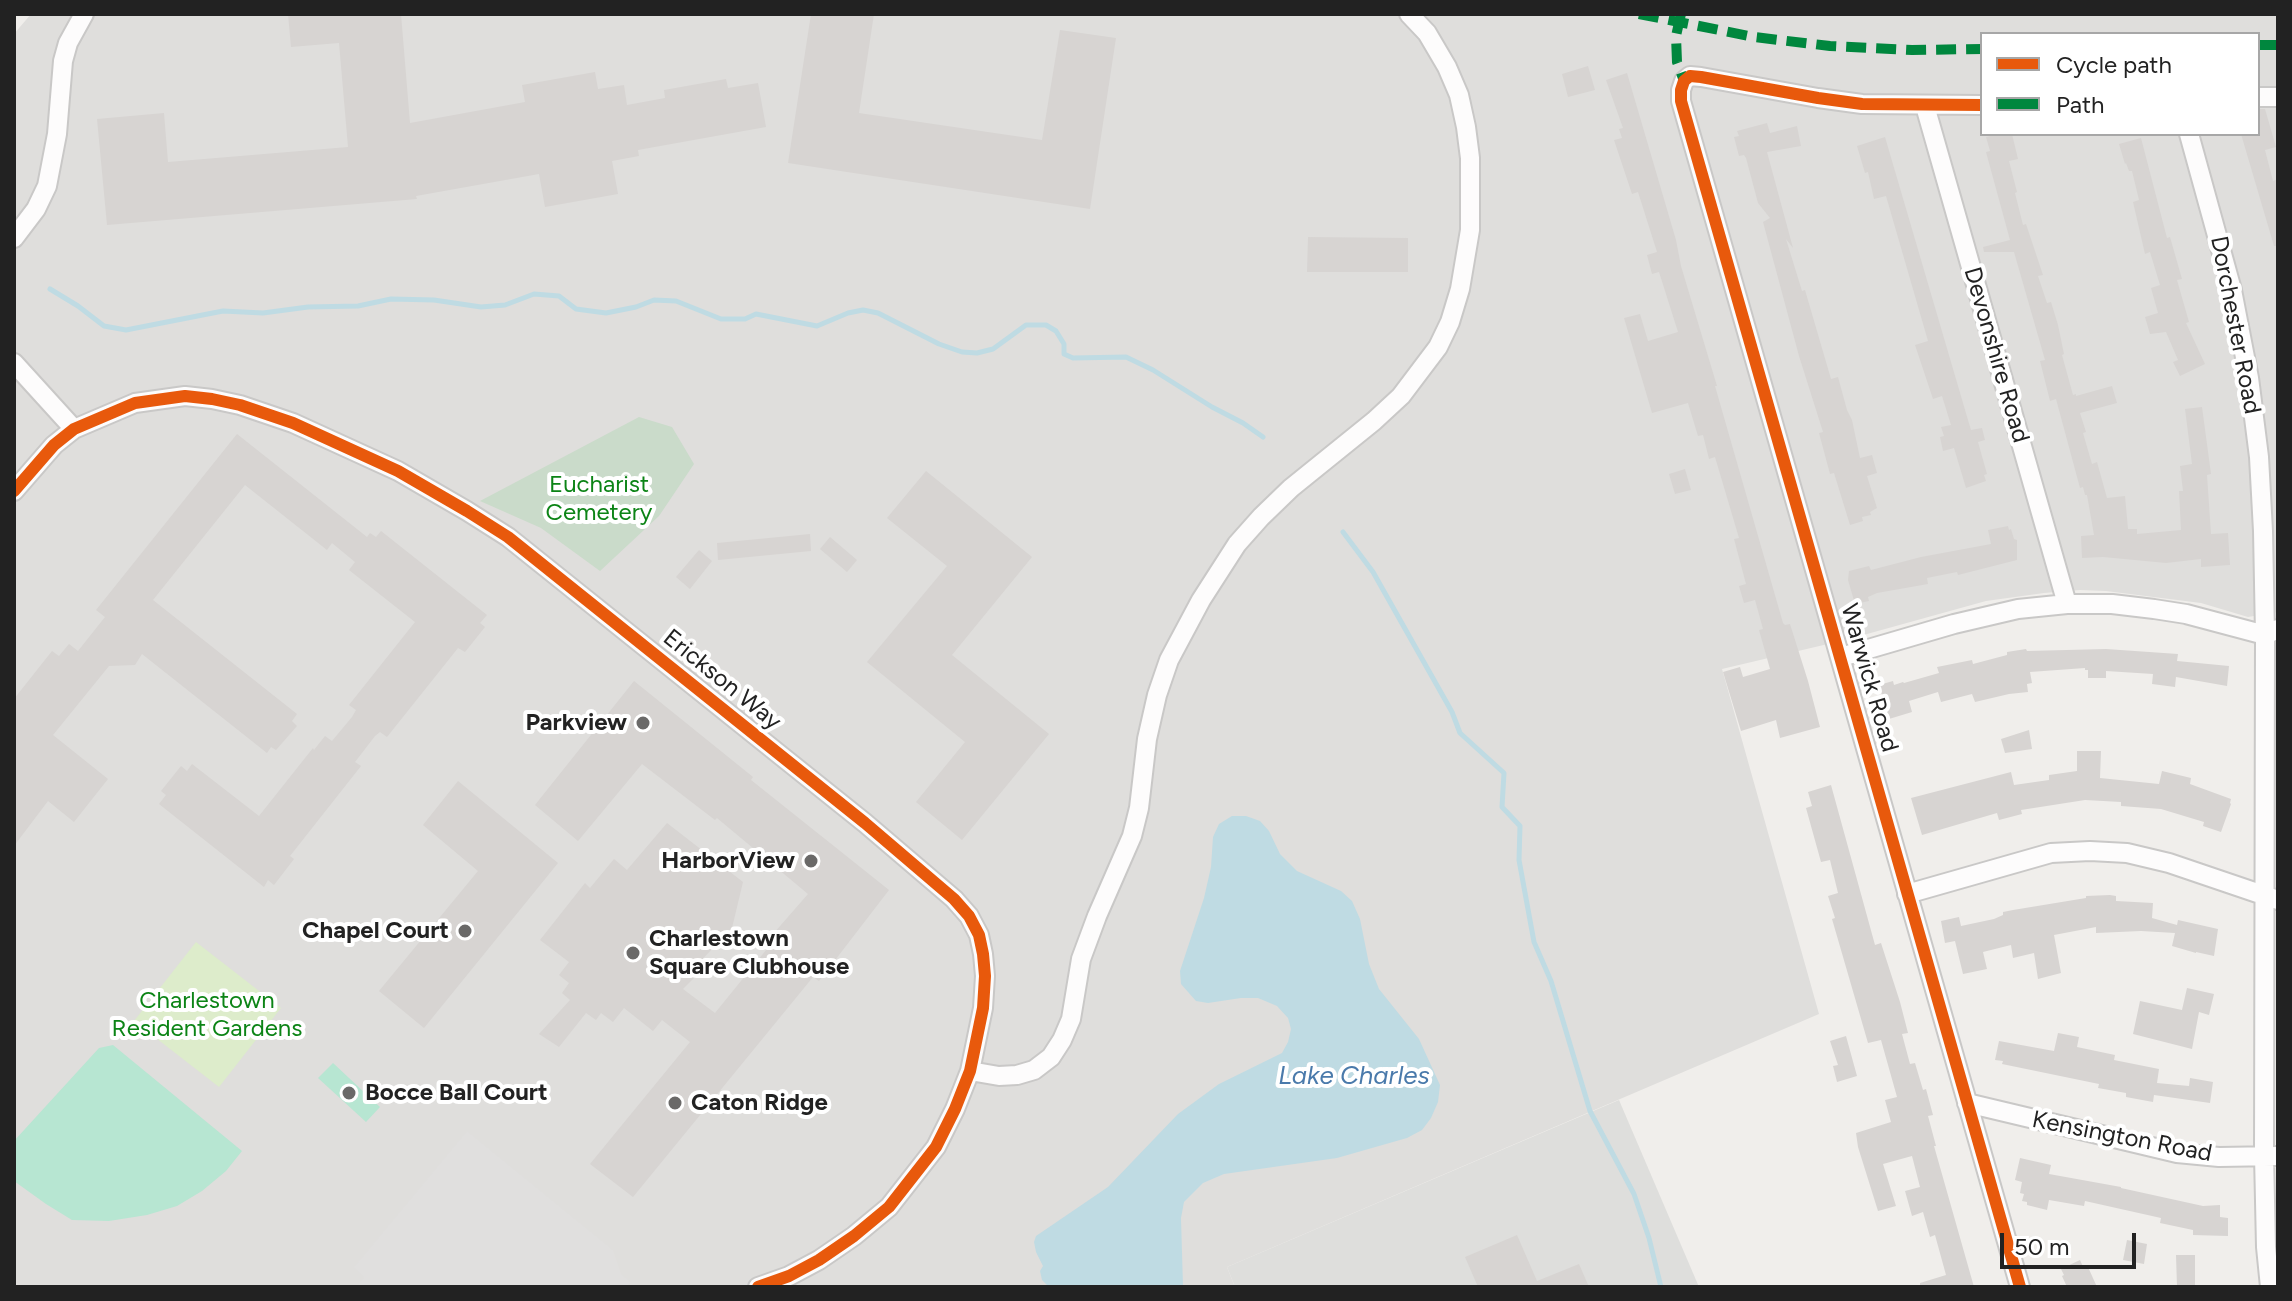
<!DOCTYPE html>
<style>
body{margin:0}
#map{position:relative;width:2292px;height:1301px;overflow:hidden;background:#f0eeeb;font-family:Figtree,sans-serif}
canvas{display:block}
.frame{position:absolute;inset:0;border:16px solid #222;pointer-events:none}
.legend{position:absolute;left:1980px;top:32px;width:280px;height:104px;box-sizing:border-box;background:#fff;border:2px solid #a7a7a7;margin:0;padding:10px 14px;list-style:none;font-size:24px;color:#222}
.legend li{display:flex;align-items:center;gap:16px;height:40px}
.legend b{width:40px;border:2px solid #a7a7a7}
.scale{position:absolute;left:2000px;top:1233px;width:136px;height:36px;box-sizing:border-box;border:4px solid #222;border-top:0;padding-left:10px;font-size:24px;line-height:28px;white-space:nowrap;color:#222;-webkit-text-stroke:6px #fff;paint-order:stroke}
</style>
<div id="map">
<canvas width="2292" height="1301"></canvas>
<div class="frame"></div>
<ul class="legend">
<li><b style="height:10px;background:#e8590c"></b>Cycle path</li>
<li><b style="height:10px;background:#00873e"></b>Path</li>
</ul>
<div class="scale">50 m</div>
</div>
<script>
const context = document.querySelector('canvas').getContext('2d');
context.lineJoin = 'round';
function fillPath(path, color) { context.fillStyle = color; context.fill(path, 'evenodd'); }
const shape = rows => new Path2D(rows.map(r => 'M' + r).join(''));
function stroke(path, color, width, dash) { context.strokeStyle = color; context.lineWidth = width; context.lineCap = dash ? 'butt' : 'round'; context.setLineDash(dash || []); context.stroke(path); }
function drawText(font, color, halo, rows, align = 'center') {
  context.font = font + ' Figtree,sans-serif'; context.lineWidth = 8; context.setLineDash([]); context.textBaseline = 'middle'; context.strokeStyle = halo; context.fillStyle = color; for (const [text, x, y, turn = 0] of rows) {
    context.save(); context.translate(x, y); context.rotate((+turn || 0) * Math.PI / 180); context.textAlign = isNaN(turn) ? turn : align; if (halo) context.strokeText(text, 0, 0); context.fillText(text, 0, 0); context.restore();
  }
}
fillPath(shape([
 [31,14,2278,14,2278,612,2248,617,2201,603,2106,591,2080,590,2044,593,1986,601,1849,639,1722,669,1819,1014,1227,1267,1235,1287,14,1287,14,34],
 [1982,34,2258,34,2258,134,1982,134]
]), '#dfdedc');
fillPath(shape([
 [1619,1100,1699,1287,1235,1287,1227,1267]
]), '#dededc');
fillPath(shape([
 [196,942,281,1008,219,1087,134,1021]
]), '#ddeccb');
fillPath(shape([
 [639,417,672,427,694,464,659,516,600,571,541,528,480,501]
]), '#cadbca');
fillPath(shape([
 [113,1045,242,1151,226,1171,202,1191,177,1206,147,1215,109,1221,72,1220,46,1204,14,1181,14,1141,99,1048],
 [333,1063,380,1107,366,1122,318,1078]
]), '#b7e6d2');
fillPath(shape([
 [467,1131,613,1250,621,1274,631,1282,627,1287,356,1287,364,1277,354,1267]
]), '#e0dfde');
fillPath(shape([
 [1232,816,1246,816,1260,821,1269,831,1280,854,1297,871,1341,891,1352,901,1360,919,1369,964,1379,989,1419,1039,1440,1085,1438,1102,1431,1118,1422,1130,1407,1138,1337,1158,1224,1174,1203,1183,1184,1202,1181,1218,1183,1287,1049,1287,1042,1280,1040,1271,1043,1266,1036,1252,1034,1242,1036,1236,1108,1187,1178,1114,1219,1084,1282,1053,1288,1042,1291,1029,1288,1018,1277,1006,1258,998,1241,998,1208,1003,1196,1001,1181,984,1180,971,1204,898,1211,867,1213,837,1219,824]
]), '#bfdbe3');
stroke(shape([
 [50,289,78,306,104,326,126,330,223,311,263,313,308,307,358,306,391,299,434,300,481,307,505,305,534,294,559,296,576,309,606,313,636,307,654,300,676,301,721,319,745,319,756,314,817,326,848,313,863,310,878,313,939,344,962,352,977,353,993,349,1026,325,1046,325,1056,331,1064,344,1064,354,1073,358,1126,357,1153,370,1212,407,1243,423,1263,437],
 [1343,532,1373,572,1452,712,1460,733,1504,773,1502,807,1520,826,1519,860,1534,942,1551,981,1590,1111,1634,1194,1649,1238,1661,1287]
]), '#bfdbe3', 5);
fillPath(shape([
 [288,14,401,14,410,123,525,102,522,85,595,72,598,89,624,85,627,105,665,98,664,90,726,79,728,88,758,83,766,127,638,150,639,156,612,161,618,194,545,207,539,174,416,196,417,199,107,225,97,119,164,113,168,162,348,147,339,43,291,47],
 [811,14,874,14,859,113,1042,140,1060,30,1116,38,1090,209,788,163],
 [1588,66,1595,90,1568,97,1562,74],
 [1627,73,1676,240,1681,266,1717,386,1715,386,1783,623,1785,625,1790,624,1808,681,1820,727,1780,738,1776,720,1741,731,1723,672,1740,667,1743,677,1770,669,1759,630,1763,629,1755,600,1744,603,1739,586,1746,584,1734,539,1739,538,1715,457,1709,459,1703,435,1698,436,1688,403,1652,413,1624,318,1640,314,1648,341,1678,332,1659,272,1652,274,1647,255,1657,252,1638,192,1632,194,1614,140,1622,138,1619,129,1623,128,1606,80],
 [2258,109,2265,109,2276,147,2265,150,2273,181,2278,179,2278,246,2274,246,2241,134,2258,134],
 [1767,123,1770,133,1797,126,1801,146,1767,152,1793,248,1786,239,1802,291,1805,290,1831,379,1838,377,1847,410,1852,420,1860,458,1872,455,1877,473,1867,476,1877,508,1870,512,1871,515,1862,517,1863,521,1850,525,1834,473,1830,474,1819,433,1823,432,1799,356,1763,222,1770,218,1758,203,1746,158,1744,155,1739,156,1734,137,1739,136,1737,131],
 [1999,134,2012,134,2018,159,2009,161,2017,192,2015,193,2023,225,2026,224,2043,275,2038,276,2047,303,2051,302,2058,325,2064,354,2062,355,2073,395,2076,394,2076,396,2112,386,2117,403,2080,413,2086,432,2083,433,2092,464,2097,462,2107,498,2125,496,2128,529,2137,529,2137,534,2181,530,2179,491,2183,491,2180,466,2192,464,2185,409,2202,407,2211,474,2207,475,2211,534,2228,533,2230,565,2201,567,2201,559,2166,563,2103,557,2082,558,2081,536,2094,535,2087,495,2085,495,2083,487,2080,488,2056,399,2050,401,2040,361,2045,360,2014,252,1984,252,1983,247,2010,240,1986,152,1990,151,1986,137],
 [1885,137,1968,420,1971,430,1982,428,1985,440,1978,442,1987,474,1984,475,1986,481,1966,488,1954,448,1943,451,1940,437,1944,436,1941,427,1951,425,1942,396,1933,399,1915,345,1928,341,1886,196,1874,199,1868,172,1865,173,1857,146],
 [2141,138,2167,238,2170,237,2182,279,2177,280,2189,322,2186,323,2205,364,2180,376,2173,362,2178,360,2166,332,2150,334,2145,317,2158,313,2151,288,2160,285,2150,252,2145,254,2133,202,2139,200,2132,171,2129,171,2126,163,2125,164,2119,144],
 [1308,237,1408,238,1408,272,1307,272],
 [237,434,367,537,370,533,376,537,381,531,487,615,480,623,485,627,465,652,458,648,387,737,380,732,375,736,355,762,361,766,290,856,294,859,274,885,268,880,264,887,159,804,166,795,161,791,181,766,187,771,192,764,259,816,313,748,314,750,325,736,332,741,352,717,356,710,349,705,415,622,349,570,355,562,332,543,327,550,245,485,153,600,297,714,292,721,297,726,276,750,271,747,267,753,142,654,135,665,109,666,53,735,108,779,74,822,48,801,14,846,14,699,52,651,59,656,69,644,78,651,105,617,96,610],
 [1685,469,1691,490,1675,494,1669,474],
 [926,471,1032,557,952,655,1049,734,962,840,916,802,965,742,867,662,947,566,887,518],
 [2008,526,2009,530,2011,529,2014,539,2017,540,2017,560,1958,575,1957,572,1927,578,1928,584,1877,593,1868,597,1869,601,1855,604,1848,580,1849,571,1869,566,1871,570,1921,557,1991,544,1988,530],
 [810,534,811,551,718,560,717,543],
 [830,537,857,560,847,572,820,549],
 [699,550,712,561,690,589,676,577],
 [2026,649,2027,651,2106,649,2178,654,2177,661,2229,666,2227,686,2176,677,2175,687,2152,684,2153,674,2106,671,2106,678,2088,678,2088,670,2085,670,2085,668,2030,672,2032,683,2027,684,2028,692,2009,694,1975,702,1972,694,1941,702,1938,692,1909,701,1912,712,1889,719,1879,685,1893,681,1894,685,1903,682,1904,683,1939,673,1937,667,1972,660,1973,664,2007,655,2007,652],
 [634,681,753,777,751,780,889,890,819,981,813,977,633,1197,590,1164,690,1042,662,1020,653,1031,624,1008,613,1022,601,1013,596,1020,586,1013,559,1047,539,1034,570,1000,562,993,569,983,559,975,569,962,540,940,585,883,590,888,614,859,627,870,667,823,743,882,732,928,693,969,699,973,683,989,715,1013,771,944,767,941,808,894,717,818,715,820,642,764,578,841,535,805],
 [2029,730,2032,749,2005,753,2001,739],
 [2077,751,2101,751,2100,778,2159,784,2162,771,2191,778,2190,784,2231,799,2230,803,2231,804,2221,832,2203,826,2204,822,2161,809,2121,806,2121,802,2085,800,2021,810,2022,814,1999,820,1997,813,1922,835,1911,798,2011,772,2014,785,2049,780,2049,775,2077,771],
 [458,781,558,863,424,1028,379,991,478,871,423,825],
 [1831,785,1875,945,1881,943,1900,1002,1908,1033,1902,1034,1910,1064,1915,1063,1923,1090,1926,1089,1933,1115,1928,1116,1936,1146,1934,1146,1974,1287,1920,1287,1920,1283,1946,1275,1935,1235,1930,1237,1923,1212,1912,1216,1905,1191,1920,1187,1912,1156,1883,1164,1896,1206,1878,1211,1858,1147,1856,1133,1891,1122,1885,1100,1897,1097,1881,1040,1868,1043,1832,919,1835,918,1828,896,1838,893,1830,860,1821,862,1806,808,1812,806,1808,792],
 [2110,895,2116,896,2116,901,2153,903,2152,918,2177,925,2178,920,2218,929,2214,956,2196,952,2196,953,2172,946,2175,933,2141,931,2096,933,2096,927,2054,935,2061,973,2038,979,2034,953,2013,958,2011,945,1983,952,1987,969,1963,974,1955,941,1945,943,1941,921,1959,917,1961,926,1994,919,2003,915,2003,912,2013,910,2086,898,2086,896],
 [2187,988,2214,994,2209,1015,2199,1012,2192,1049,2133,1034,2140,1001,2182,1010],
 [2058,1033,2079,1037,2077,1047,2115,1055,2114,1060,2159,1069,2157,1083,2189,1086,2190,1078,2213,1082,2210,1103,2154,1095,2153,1102,2126,1097,2126,1093,2098,1088,2099,1084,2002,1064,2003,1061,1995,1060,1999,1041,2054,1051],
 [1846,1036,1857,1076,1837,1082,1833,1066,1838,1065,1830,1041],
 [2020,1158,2051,1165,2049,1174,2121,1187,2121,1188,2203,1206,2220,1205,2220,1217,2228,1218,2228,1236,2193,1235,2193,1230,2160,1223,2161,1218,2085,1201,2084,1206,2049,1200,2047,1210,2027,1205,2027,1202,2022,1201,2024,1194,2020,1193,2022,1182,2015,1180],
 [1517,1235,1537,1281,1579,1264,1589,1287,1478,1287,1465,1257],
 [2127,1240,2147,1244,2144,1264,2123,1260],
 [2176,1255,2195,1255,2195,1287,2177,1287],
 [2080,1260,2084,1269,2088,1267,2097,1287,2067,1287,2062,1276,2064,1275,2061,1269]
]), '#d7d4d2');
const minor = shape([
 [2258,97,2278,97],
 [1982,105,1862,104,1818,98,1701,77,1690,76,1684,81,1681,90,1681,101,2020,1287],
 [1925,106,2067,604],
 [2189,134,2232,290,2249,378,2259,457,2263,531,2265,635,2264,1155,2266,1247,2270,1287],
 [14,238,36,209,47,186,57,134,63,61,68,43,84,14],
 [14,363,74,429],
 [14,491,54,445,74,429,135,403,185,396,212,399,240,405,293,423,398,471,467,511,508,537,865,823,954,899,969,916,979,935,983,954,985,976,983,1008,970,1071,955,1109,936,1147,889,1207,854,1236,819,1260,789,1276,758,1287],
 [1841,657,1954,624,2018,609,2067,604,2112,604,2154,609,2186,614,2265,635,2278,629],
 [1907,894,2051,853,2090,851,2127,853,2169,863,2278,900],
 [970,1071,999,1076,1017,1075,1034,1070,1051,1057,1062,1040,1071,1019,1081,959,1097,916,1132,836,1139,808,1147,739,1157,695,1169,660,1201,600,1237,544,1261,517,1291,488,1374,421,1401,396,1438,347,1450,322,1460,289,1470,230,1470,158,1466,127,1459,95,1447,67,1427,33,1409,14],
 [1967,1103,2177,1153,2219,1157,2278,1156]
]);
stroke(minor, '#c9c8c7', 22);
stroke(minor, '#fdfcfc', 18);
stroke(shape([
 [1639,14,1754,37,1830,46,1912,50,1982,49],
 [1681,14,1676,36,1677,62,1684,81],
 [2258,45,2278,45]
]), '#00873e', 10, [20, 10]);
stroke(shape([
 [1982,105,1862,104,1818,98,1701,77,1690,76,1684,81,1681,90,1681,101,2020,1287],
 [14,491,54,445,74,429,135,403,185,396,212,399,240,405,293,423,398,471,467,511,508,537,865,823,954,899,969,916,979,935,983,954,985,976,983,1008,970,1071,955,1109,936,1147,889,1207,854,1236,819,1260,789,1276,758,1287]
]), '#e8590c', 12);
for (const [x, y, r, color] of [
 [643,723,8,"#6a6968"],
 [811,861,8,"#6a6968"],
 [465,931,8,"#6a6968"],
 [633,953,8,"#6a6968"],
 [349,1093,8,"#6a6968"],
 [675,1103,8,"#6a6968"]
]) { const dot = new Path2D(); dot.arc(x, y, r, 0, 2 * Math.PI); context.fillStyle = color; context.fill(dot); stroke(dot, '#fff', 3); }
drawText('24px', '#222', '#fff', [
 ["Dorchester Road",2235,325,79],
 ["Devonshire Road",1996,355,74],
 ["Warwick Road",1869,678,74],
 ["Erickson Way",722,680,39],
 ["Kensington Road",2122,1137,11]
]);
drawText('24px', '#0c8416', '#fff', [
 ["Eucharist",599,485],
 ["Cemetery",599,513],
 ["Charlestown",207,1001],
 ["Resident Gardens",207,1029]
]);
drawText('bold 24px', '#222', '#fff', [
 ["Parkview",627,723],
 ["HarborView",795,861],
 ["Chapel Court",449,931],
 ["Charlestown",649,939,"left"],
 ["Square Clubhouse",649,967,"left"],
 ["Bocce Ball Court",365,1093,"left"],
 ["Caton Ridge",691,1103,"left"]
], 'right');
drawText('italic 26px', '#4a7aab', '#fff', [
 ["Lake Charles",1354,1076]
]);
</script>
